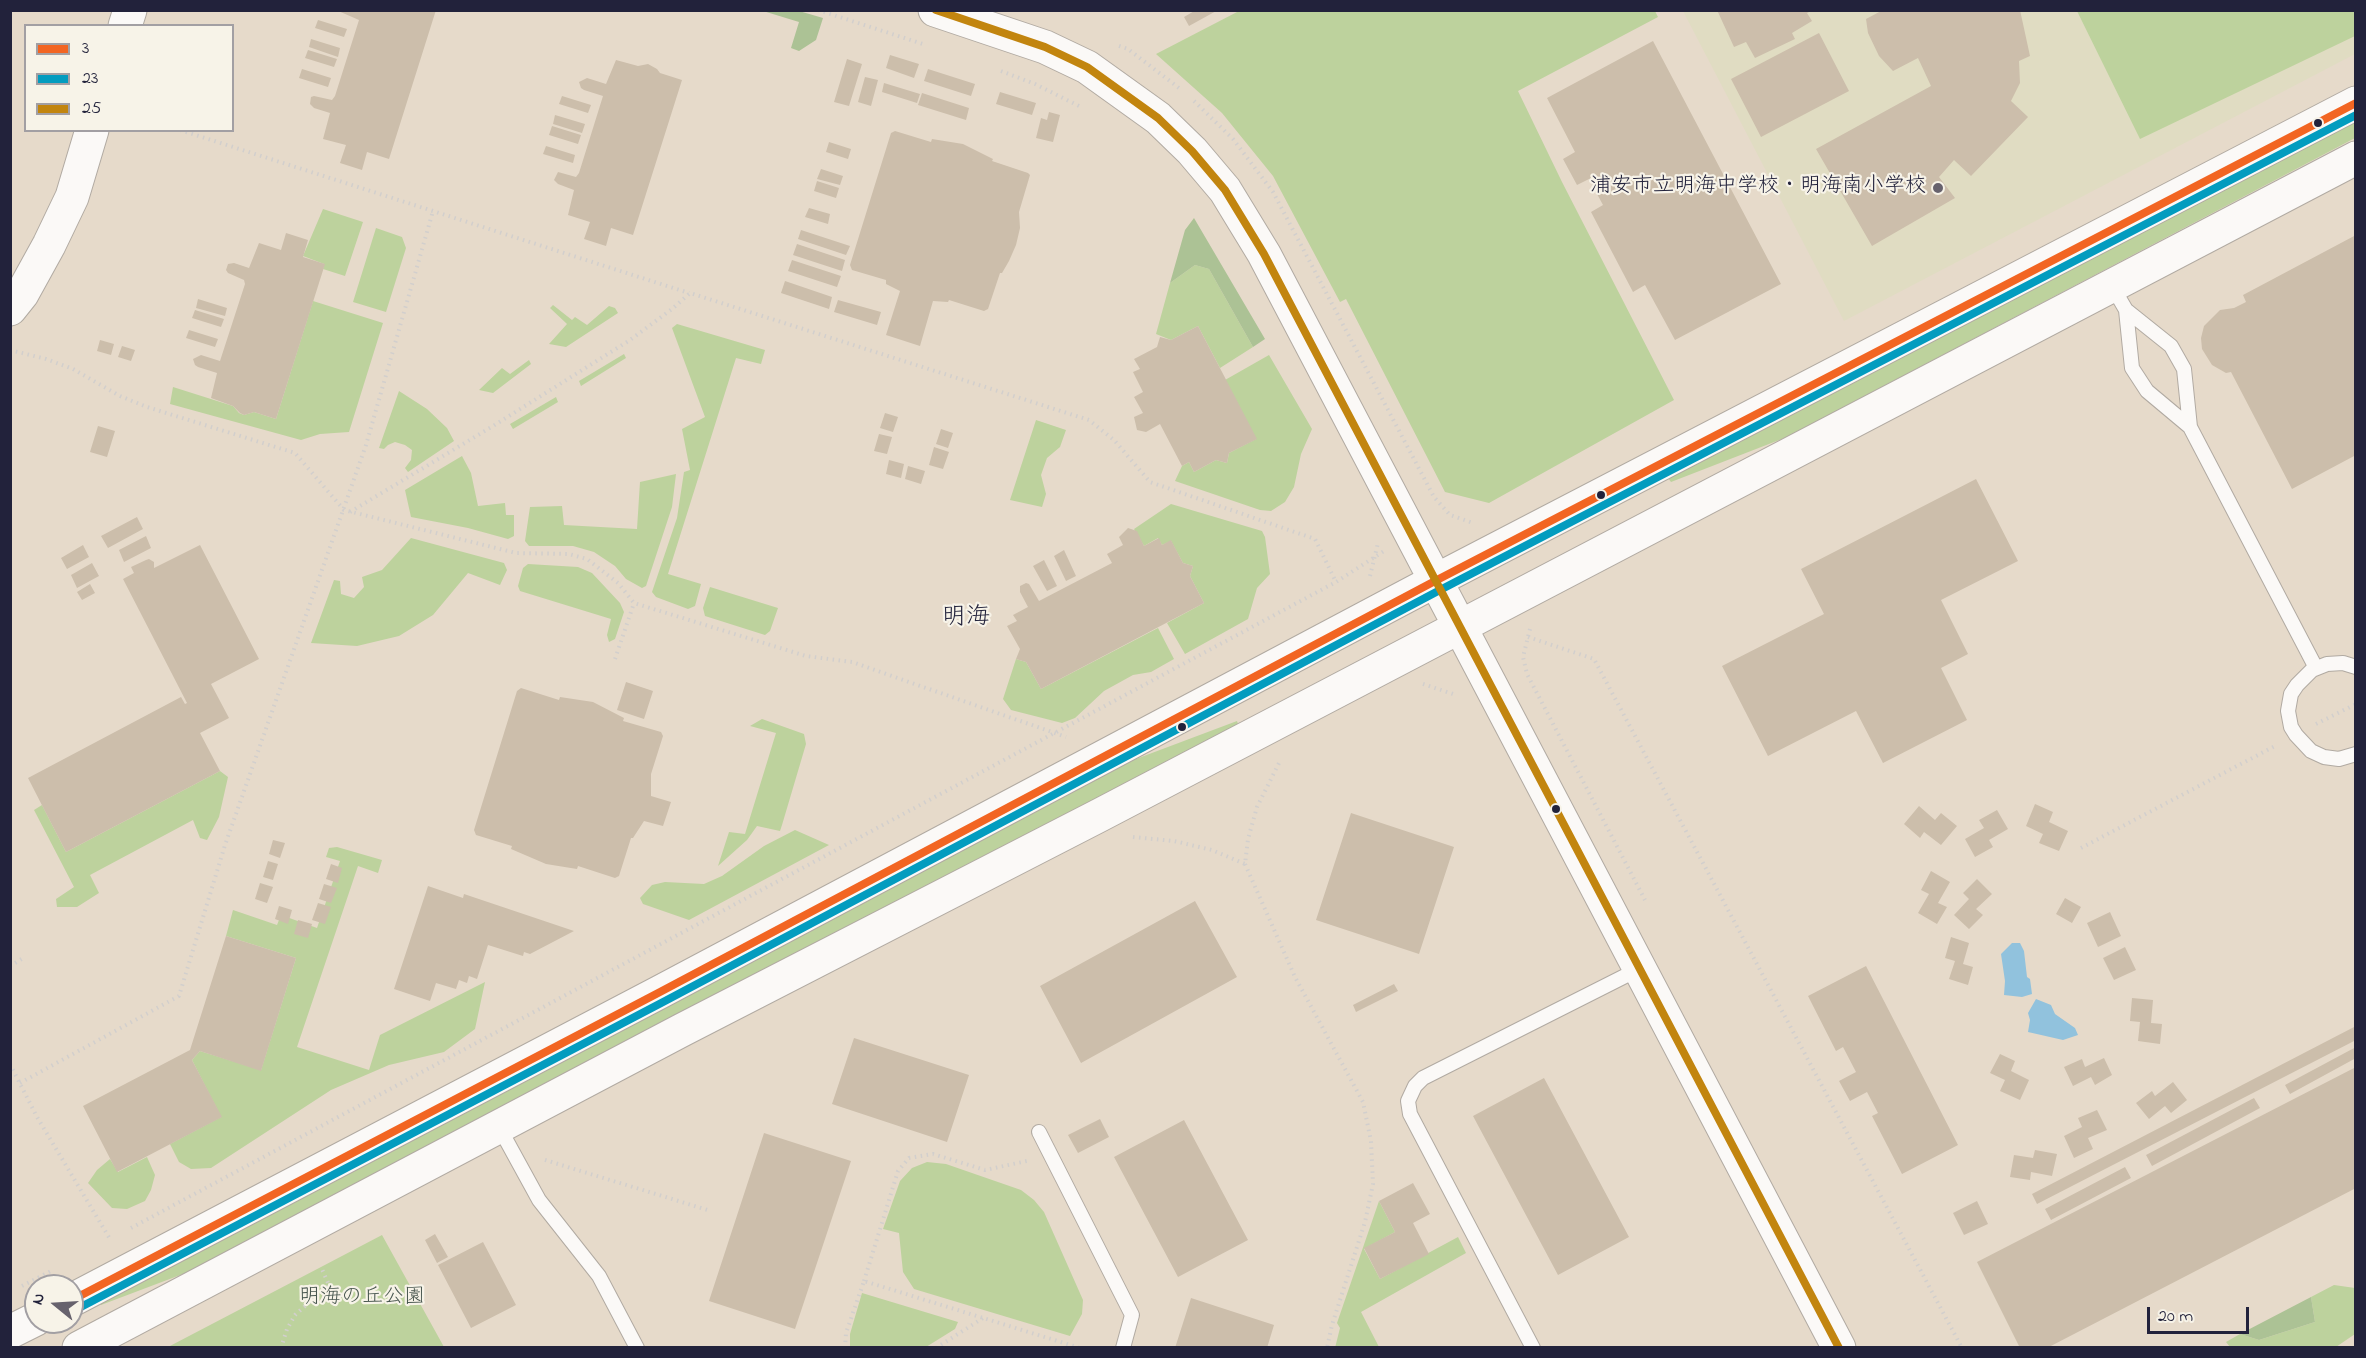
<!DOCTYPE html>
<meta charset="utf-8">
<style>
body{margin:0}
#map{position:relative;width:2366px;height:1358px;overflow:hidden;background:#e6daca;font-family:"Indie Flower",sans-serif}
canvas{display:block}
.frame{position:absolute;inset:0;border:12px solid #22223b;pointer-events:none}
.legend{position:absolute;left:24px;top:24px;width:210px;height:108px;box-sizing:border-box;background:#f7f3e8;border:2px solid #a29fa3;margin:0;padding:8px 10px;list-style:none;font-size:18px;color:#22223b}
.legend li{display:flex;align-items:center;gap:12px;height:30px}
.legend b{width:30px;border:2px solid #a29fa3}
.north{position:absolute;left:24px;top:1274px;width:60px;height:60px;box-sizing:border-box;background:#f7f3e8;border:2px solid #a29fa3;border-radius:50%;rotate:288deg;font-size:16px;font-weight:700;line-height:24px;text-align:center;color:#22223b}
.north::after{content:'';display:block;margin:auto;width:21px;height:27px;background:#67626d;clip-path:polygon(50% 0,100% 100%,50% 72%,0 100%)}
.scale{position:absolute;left:2147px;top:1307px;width:102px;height:27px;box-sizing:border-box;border:3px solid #22223b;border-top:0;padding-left:8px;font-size:18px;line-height:21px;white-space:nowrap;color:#22223b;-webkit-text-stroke:4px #f7f3e8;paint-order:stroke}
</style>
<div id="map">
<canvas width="2366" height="1358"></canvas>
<div class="frame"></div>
<ul class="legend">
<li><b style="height:8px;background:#f26522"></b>3</li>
<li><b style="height:8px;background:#039cbf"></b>23</li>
<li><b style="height:8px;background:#c2850f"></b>25</li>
</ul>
<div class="north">N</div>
<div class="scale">20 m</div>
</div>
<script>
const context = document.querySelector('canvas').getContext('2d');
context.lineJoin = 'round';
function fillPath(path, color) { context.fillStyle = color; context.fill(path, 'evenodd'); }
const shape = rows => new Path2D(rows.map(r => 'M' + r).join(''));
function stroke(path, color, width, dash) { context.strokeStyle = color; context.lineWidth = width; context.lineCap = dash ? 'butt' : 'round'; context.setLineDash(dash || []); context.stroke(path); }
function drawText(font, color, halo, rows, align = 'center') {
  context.font = font + ' "Indie Flower","Klee One",sans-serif'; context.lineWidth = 4.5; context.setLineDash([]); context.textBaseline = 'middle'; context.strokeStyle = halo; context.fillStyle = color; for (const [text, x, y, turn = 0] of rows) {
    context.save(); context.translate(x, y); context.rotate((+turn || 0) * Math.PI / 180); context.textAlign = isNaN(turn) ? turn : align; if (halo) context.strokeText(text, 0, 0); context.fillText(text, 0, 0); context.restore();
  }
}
fillPath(shape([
 [1683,11,2355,11,2355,54,1844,321]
]), '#e0dcc2');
fillPath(shape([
 [1239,11,1655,11,1658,17,1518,91,1562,182,1674,400,1489,503,1445,492,1346,299,1340,302,1273,176,1222,113,1156,54],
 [2077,11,2355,11,2355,36,2140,139],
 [2355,119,2355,138,1787,437,1671,482,1668,478],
 [323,209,363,222,345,276,323,269,324,264,303,256],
 [376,228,402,237,406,248,386,312,353,302],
 [1195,265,1209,269,1253,347,1220,368,1198,326,1171,340,1156,334,1170,283],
 [313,301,383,323,349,432,320,434,301,440,170,404,173,387,233,406,239,413,244,415,254,412,276,419],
 [553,305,572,320,575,317,587,325,609,306,615,308,618,313,566,347,549,344,567,324,550,308],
 [677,324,765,350,761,364,736,358,668,574,701,584,695,606,688,609,656,597,652,592,677,518,684,472,690,470,682,429,705,417,672,328],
 [624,354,626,358,581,386,579,381],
 [1269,355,1312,429,1301,454,1294,487,1285,502,1271,511,1260,510,1175,481,1182,466,1189,462,1194,472,1216,460,1227,463,1229,453,1256,439,1225,380],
 [529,360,531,364,493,393,479,390,502,368,510,374],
 [399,391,427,409,447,428,454,441,408,472,405,468,411,460,412,450,405,445,395,442,388,445,384,449,379,448],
 [556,397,558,402,513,429,510,424],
 [1036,420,1066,430,1060,447,1047,458,1041,475,1046,494,1042,507,1010,500],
 [462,456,471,473,478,506,505,503,506,515,514,515,514,536,508,539,468,528,411,517,405,490],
 [676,474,672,507,646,586,642,588,626,579,615,566,594,552,573,546,529,546,525,541,530,507,562,506,564,525,637,529,640,482],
 [1171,504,1262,531,1265,537,1270,574,1257,588,1248,619,1185,654,1167,623,1204,603,1190,576,1193,566,1183,563,1171,541,1162,545,1158,538,1144,546,1134,529],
 [411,538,504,563,507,570,500,585,468,573,433,615,399,636,357,646,311,643,334,580,340,581,341,594,354,598,364,587,362,577,382,570],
 [528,564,578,567,592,573,620,603,624,612,615,639,609,642,607,635,611,619,520,591,518,586,523,568],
 [710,587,778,608,770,631,765,635,705,616,703,608],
 [1158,628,1174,659,1151,672,1133,675,1104,691,1075,718,1062,723,1011,710,1003,699,1016,659,1026,662,1041,689],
 [762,719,804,734,806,744,782,825,780,831,757,826,747,840,718,866,729,832,745,834,776,733,750,726],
 [1237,721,1238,724,212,1263,101,1305,98,1300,1120,765],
 [220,771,228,777,219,817,207,840,200,838,193,820,90,875,99,893,77,907,57,907,56,899,74,887,34,810,42,805,66,852],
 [795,830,829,845,689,920,643,904,640,898,652,885,665,882,704,884,722,876,764,846],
 [337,847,382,860,378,873,358,866,297,1047,369,1070,380,1035,485,982,475,1029,444,1052,389,1065,331,1090,211,1168,191,1169,179,1162,170,1144,221,1117,192,1060,200,1051,261,1070,296,958,226,936,233,910,277,925,281,915,317,928,340,861,326,857,329,848],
 [147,1157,155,1175,151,1190,145,1201,127,1209,112,1208,88,1183,97,1170,110,1159,118,1172],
 [927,1162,946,1164,1021,1190,1034,1200,1044,1212,1083,1300,1082,1314,1070,1336,914,1289,903,1272,899,1233,883,1229,900,1181,912,1168],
 [1379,1201,1395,1232,1364,1249,1380,1279,1458,1237,1466,1253,1361,1312,1379,1347,1335,1348,1340,1328,1337,1323],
 [382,1235,444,1347,168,1347,321,1267],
 [2334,1285,2355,1288,2355,1334,2336,1347,2230,1347,2226,1342,2240,1334,2259,1340,2315,1322,2311,1297],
 [862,1293,958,1322,955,1329,926,1347,850,1347,850,1334]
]), '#bdd29d');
fillPath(shape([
 [763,11,799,11,823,18,816,40,799,51,791,48,799,22],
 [1194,218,1265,339,1253,347,1209,269,1195,265,1170,283,1185,230],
 [2311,1297,2315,1322,2259,1340,2240,1334]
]), '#acc295');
fillPath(shape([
 [2012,943,2020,943,2024,951,2027,977,2030,979,2032,994,2022,997,2004,995,2005,981,2001,954],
 [2036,999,2051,1005,2055,1014,2075,1028,2078,1035,2063,1040,2028,1032,2030,1020,2028,1013]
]), '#91c2dd');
fillPath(shape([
 [336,10,436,10,389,159,367,152,362,170,340,163,346,145,323,139,330,113,314,108,310,104,311,97,314,96,332,100,335,96,359,20],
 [1196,10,1218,10,1189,26,1184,17],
 [1717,10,1813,10,1807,13,1812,21,1792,33,1795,39,1755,58,1746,42,1734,47],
 [1883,10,2020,10,2030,56,2019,61,2020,83,2011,101,2028,117,1971,176,1954,160,1939,177,1955,198,1872,246,1816,149,1931,86,1918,58,1893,71,1879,56,1868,33,1866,19],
 [318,20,347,29,344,37,315,28],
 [1819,33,1849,91,1761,137,1731,79],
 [311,39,340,48,338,57,309,47],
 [1653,41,1781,284,1675,340,1645,285,1633,292,1591,212,1603,205,1589,179,1577,185,1563,159,1575,152,1547,98],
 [308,50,337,59,334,67,305,58],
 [890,55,919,64,914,78,886,68],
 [847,59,862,64,849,106,834,102],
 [616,60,638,66,648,64,657,69,660,73,682,80,633,235,611,228,606,246,584,239,590,222,568,215,574,190,558,184,554,180,558,172,576,177,579,173,603,96,584,90,581,88,579,82,587,78,606,84],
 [302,69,331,78,328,87,299,78],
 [928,69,975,84,971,96,924,81],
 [865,77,878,80,871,106,858,102],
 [884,83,920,94,917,103,882,92],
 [1000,92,1036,103,1032,115,996,104],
 [922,93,969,108,966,120,918,105],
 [562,96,591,105,588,113,559,104],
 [1049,112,1060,115,1053,142,1036,138,1041,118,1047,120],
 [555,115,585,124,582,133,553,124],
 [552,126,581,135,578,144,549,135],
 [895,131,931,142,932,139,963,144,993,159,992,161,1028,173,1030,175,1019,212,1020,228,1016,245,1009,261,1002,273,1000,273,988,309,984,311,949,300,948,302,933,301,920,346,886,335,900,291,886,284,886,280,852,270,850,265,891,133],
 [829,142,851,149,848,159,826,152],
 [546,146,575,155,573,163,543,154],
 [821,169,843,176,840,185,817,179],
 [817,181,839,188,836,198,814,191],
 [809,208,830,214,828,224,805,217],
 [801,230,850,246,846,255,798,239],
 [286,233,308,240,303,257,325,264,276,419,254,412,244,415,240,413,233,406,211,398,217,373,198,367,195,365,193,359,201,355,220,361,245,284,244,280,228,273,226,270,228,264,234,263,249,268,259,243,281,250],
 [2356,235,2356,455,2292,489,2231,372,2226,373,2212,365,2202,349,2201,338,2204,326,2220,310,2234,308,2246,302,2243,295],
 [797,244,845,260,842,271,793,255],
 [792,260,841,276,837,287,788,271],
 [785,281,832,297,829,309,781,293],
 [198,299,227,308,225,316,196,308],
 [838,300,881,312,877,325,834,312],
 [195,310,224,319,221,327,192,318],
 [1198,326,1257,439,1229,453,1227,463,1216,460,1194,472,1189,462,1182,466,1160,424,1146,432,1137,430,1134,417,1143,413,1134,397,1143,392,1133,372,1140,369,1134,359,1157,347,1160,337,1171,340],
 [189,330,218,339,215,347,186,338],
 [100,340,114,344,111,355,97,351],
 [122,346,135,350,131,361,118,357],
 [885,413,898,417,893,432,880,428],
 [98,426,115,431,107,457,90,452],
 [941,429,953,433,948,448,936,444],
 [879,434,892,437,887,454,874,451],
 [934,447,949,452,943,469,929,465],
 [889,460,904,464,901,478,886,474],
 [908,466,925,471,921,484,905,479],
 [1976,479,2018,561,1941,600,1968,654,1941,668,1967,720,1883,763,1856,711,1768,756,1722,666,1824,614,1801,569],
 [137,517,143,529,108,548,101,536],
 [1128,528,1137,531,1144,546,1159,538,1162,545,1171,540,1183,563,1193,566,1190,576,1204,603,1041,689,1026,662,1016,659,1020,649,1007,626,1017,621,1013,615,1028,607,1020,592,1020,586,1026,583,1029,584,1039,601,1112,563,1107,554,1123,545,1119,537],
 [146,536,151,548,124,562,119,550],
 [83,545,89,557,67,569,61,558],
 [200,545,259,659,211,684,229,718,200,733,220,771,66,852,28,778,181,697,185,704,187,703,123,579,134,573,131,567,146,560,149,559,154,562,154,568],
 [1064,550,1076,576,1066,581,1054,556],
 [1044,560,1057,586,1047,591,1033,566],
 [92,563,99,576,77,588,71,575],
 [90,584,95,593,82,600,77,592],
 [626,682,653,691,644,719,617,710],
 [521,688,559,700,560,697,593,702,624,718,623,721,661,732,663,736,651,774,651,796,671,802,663,826,644,821,633,838,631,838,619,876,615,878,578,866,577,869,546,864,511,849,512,846,476,835,474,830,517,691],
 [2035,804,2053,812,2049,822,2068,831,2059,851,2039,843,2043,834,2026,826],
 [1919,806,1935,820,1941,813,1957,826,1941,845,1924,832,1920,838,1904,824],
 [1997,810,2008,829,1989,840,1993,847,1975,857,1965,839,1984,828,1979,820],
 [1351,813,1454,847,1419,954,1316,920],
 [273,840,285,843,280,858,269,854],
 [268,861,278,864,273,880,263,877],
 [331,864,342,868,338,883,326,879],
 [1931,871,1950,882,1938,903,1947,907,1937,924,1918,913,1929,894,1921,890],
 [1977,879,1992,894,1976,909,1983,915,1969,929,1954,915,1969,899,1963,893],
 [260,883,273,887,267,903,255,899],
 [324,884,337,888,331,903,319,899],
 [428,886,463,898,464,894,574,931,530,954,524,952,523,956,488,945,477,979,469,976,467,983,459,980,456,989,436,983,430,1001,394,989],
 [2065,898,2081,907,2072,923,2056,914],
 [1195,901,1237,977,1081,1063,1040,986],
 [318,903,331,907,325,924,312,920],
 [279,906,292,910,288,924,275,919],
 [2110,912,2121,936,2098,947,2087,923],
 [298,920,312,924,308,938,294,934],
 [226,936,296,958,261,1071,200,1051,192,1060,222,1117,117,1172,83,1106,190,1050],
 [1951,937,1969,943,1963,964,1973,967,1968,985,1949,979,1955,961,1945,958],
 [2125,947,2136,970,2114,980,2103,958],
 [1866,966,1958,1145,1902,1174,1872,1116,1878,1113,1867,1092,1850,1101,1839,1081,1856,1072,1843,1047,1836,1051,1808,996],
 [1394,984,1398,991,1356,1012,1353,1005],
 [2132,998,2153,1000,2151,1023,2162,1024,2160,1044,2138,1041,2140,1022,2130,1021],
 [2356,1026,2356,1040,2037,1204,2032,1194],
 [854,1038,969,1075,947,1142,832,1104],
 [2356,1047,2356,1058,2290,1094,2285,1085],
 [2000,1054,2015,1061,2011,1071,2029,1080,2020,1100,2000,1091,2005,1080,1990,1073],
 [2104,1058,2112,1075,2095,1085,2091,1077,2073,1086,2064,1067,2082,1059,2085,1067],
 [2356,1067,2356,1188,2047,1348,2020,1348,1977,1262],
 [1544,1078,1629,1237,1558,1275,1473,1116],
 [2173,1082,2187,1100,2171,1113,2165,1106,2149,1119,2136,1103,2152,1091,2155,1096],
 [2254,1098,2260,1108,2152,1166,2146,1155],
 [2097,1110,2107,1130,2088,1138,2093,1149,2074,1158,2064,1136,2082,1127,2078,1118],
 [1100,1119,1109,1137,1078,1153,1068,1135],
 [1184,1120,1248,1240,1178,1277,1114,1157],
 [764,1133,851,1161,795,1329,709,1301],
 [2035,1150,2057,1154,2052,1176,2031,1172,2030,1180,2010,1177,2014,1155,2033,1158],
 [2125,1167,2131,1178,2051,1220,2045,1209],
 [1413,1183,1430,1214,1413,1223,1429,1254,1380,1279,1364,1248,1395,1232,1379,1201],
 [1977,1201,1988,1224,1964,1235,1953,1213],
 [435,1234,448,1257,437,1263,425,1240],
 [483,1242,516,1305,471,1328,438,1265],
 [1191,1298,1274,1325,1267,1348,1175,1348]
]), '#ccbeab');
const service = shape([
 [2112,286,2126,310,2171,346,2184,369,2190,427,2147,391,2132,368,2126,310],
 [2190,427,2316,668],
 [2356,667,2343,663,2327,664,2312,670,2297,685,2291,694,2288,711,2291,727,2296,735,2311,751,2324,757,2339,759,2356,754],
 [499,1127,539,1200,599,1276,637,1348],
 [1039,1132,1132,1315,1123,1348],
 [1533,1348,1410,1114,1408,1101,1415,1086,1423,1078,1639,969]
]);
const tertiary = shape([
 [935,10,1045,47,1087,67,1158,118,1192,151,1225,190,1264,254,1839,1348],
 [125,26,130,10],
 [10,309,22,294,49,245,72,197,92,130],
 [72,1300,660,992,1435,581,2356,103],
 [10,1332,36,1319],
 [79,1348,682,1030,1100,815,2356,158]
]);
stroke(service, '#b1aaa2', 16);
stroke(tertiary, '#b1aaa2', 35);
stroke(shape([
 [818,10,926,45],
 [1119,46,1128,49,1179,88],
 [1001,71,1035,84,1079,106],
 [1194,101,1233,139,1273,192,1434,497,1450,515,1473,523],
 [180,130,689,293],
 [10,350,46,359,73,369,120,396,147,407,295,453,344,510,516,553,569,554,587,559,618,583,634,603,806,656,852,662,1066,737],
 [350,512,493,426,630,340,672,309,690,293,1089,420,1114,440,1150,482,1315,539,1336,582,1384,551],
 [1370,576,1378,543],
 [1530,629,1523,657,1527,674,1645,900],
 [1528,637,1594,659,1962,1348],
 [615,659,634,603],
 [1423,684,1456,695],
 [2316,724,2356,704],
 [1133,837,1174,841,1212,850,1245,864,1248,839,1257,807,1280,761],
 [2081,848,2275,746],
 [1245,864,1295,977,1363,1102,1371,1141,1373,1184,1365,1222,1332,1325,1327,1348],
 [10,966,25,957],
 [10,1064,37,1117,110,1239],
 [20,1083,179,996,225,845,366,445,433,211],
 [545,1160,711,1211],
 [131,1228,1336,582],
 [864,1281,898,1171,909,1158,933,1154,985,1170,1027,1161],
 [22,1286,53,1270],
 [281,1348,287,1329,295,1315,329,1285,321,1267],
 [845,1348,846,1333,864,1281,1080,1348],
 [936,1348,983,1318],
 [2355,1348,2356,1347]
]), '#d2cfcd', 4, [1.5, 4.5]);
stroke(service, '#fbf9f7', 14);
stroke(tertiary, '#fbf9f7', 33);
stroke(shape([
 [72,1300,660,992,1435,581,2356,103]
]), '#f26522', 8);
stroke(shape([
 [77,1309,665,1001,1440,590,2356,115]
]), '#039cbf', 8);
stroke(shape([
 [936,10,1045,47,1087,67,1158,118,1192,151,1225,190,1264,254,1839,1348]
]), '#c2850f', 8);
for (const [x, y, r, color] of [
 [2318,123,5,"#22223b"],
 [1938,188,6,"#67626d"],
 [1601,495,5,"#22223b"],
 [1182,727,5,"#22223b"],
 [1556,809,5,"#22223b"]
]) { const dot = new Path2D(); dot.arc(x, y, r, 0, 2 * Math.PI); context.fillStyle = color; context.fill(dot); stroke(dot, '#f7f3e8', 2); }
drawText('21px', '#22223b', '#f7f3e8', [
 ["浦安市立明海中学校・明海南小学校",1926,188]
], 'right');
drawText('21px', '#47554e', '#f7f3e8', [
 ["明海の丘公園",362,1299]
]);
drawText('24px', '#22223b', '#f7f3e8', [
 ["明海",966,619]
]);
</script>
